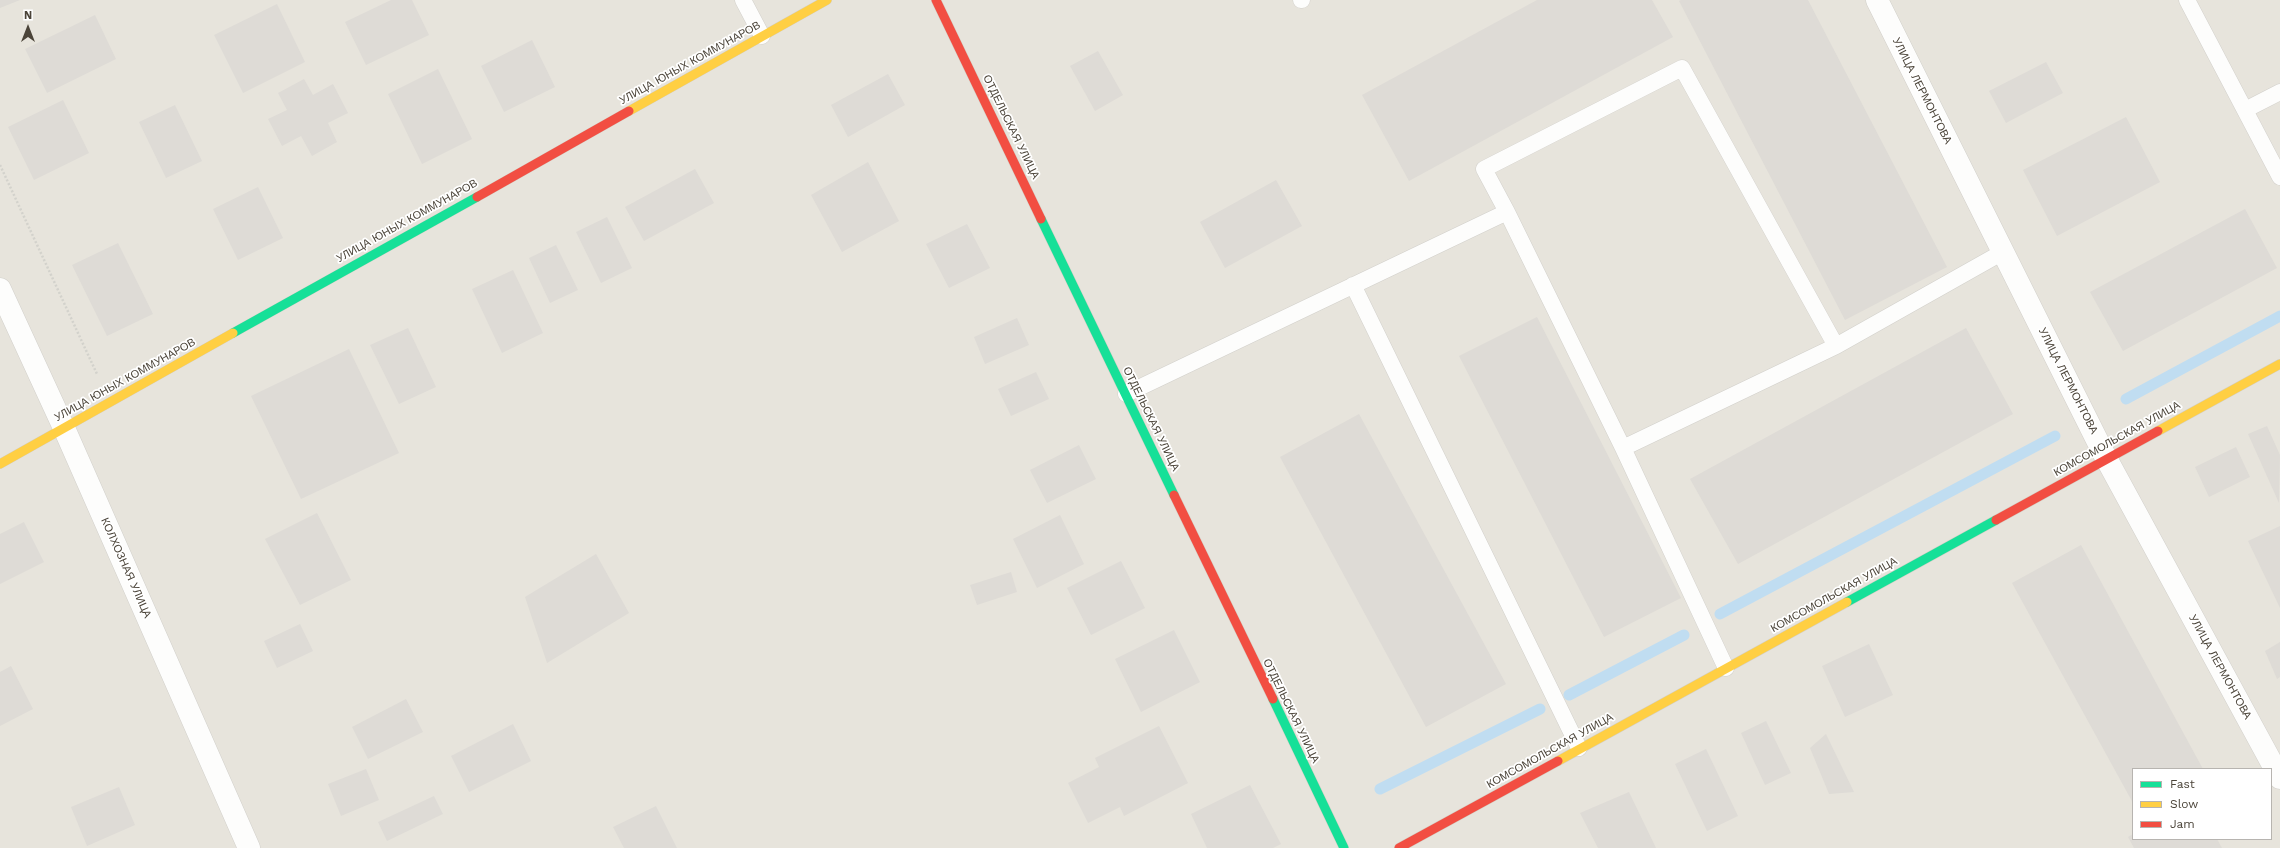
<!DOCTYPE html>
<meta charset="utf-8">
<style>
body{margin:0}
#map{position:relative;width:2280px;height:848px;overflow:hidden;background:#f4f2ee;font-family:"Work Sans",sans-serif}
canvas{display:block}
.legend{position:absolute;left:2132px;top:768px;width:140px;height:72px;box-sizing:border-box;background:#fff;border:1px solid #b7b4b0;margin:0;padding:5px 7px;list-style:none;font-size:12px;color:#4b4439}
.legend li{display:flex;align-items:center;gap:8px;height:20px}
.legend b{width:20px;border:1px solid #b7b4b0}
.north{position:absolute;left:8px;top:8px;width:40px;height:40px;-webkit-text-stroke:3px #fff;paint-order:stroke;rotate:0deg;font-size:11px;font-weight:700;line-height:16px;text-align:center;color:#4b4439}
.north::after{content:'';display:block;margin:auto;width:14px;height:18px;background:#4b4439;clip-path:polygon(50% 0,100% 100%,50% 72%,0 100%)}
</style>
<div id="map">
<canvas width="2280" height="848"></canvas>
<ul class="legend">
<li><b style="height:5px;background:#16e098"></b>Fast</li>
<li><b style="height:5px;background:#ffcf43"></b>Slow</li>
<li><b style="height:5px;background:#f24e42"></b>Jam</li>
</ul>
<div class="north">N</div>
</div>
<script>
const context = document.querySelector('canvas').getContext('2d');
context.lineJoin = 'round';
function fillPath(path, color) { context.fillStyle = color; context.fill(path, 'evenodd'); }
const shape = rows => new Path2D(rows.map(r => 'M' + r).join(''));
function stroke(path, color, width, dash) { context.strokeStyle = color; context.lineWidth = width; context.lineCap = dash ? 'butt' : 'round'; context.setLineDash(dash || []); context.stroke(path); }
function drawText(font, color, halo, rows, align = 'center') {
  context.font = font + ' "Work Sans",sans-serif'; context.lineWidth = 3.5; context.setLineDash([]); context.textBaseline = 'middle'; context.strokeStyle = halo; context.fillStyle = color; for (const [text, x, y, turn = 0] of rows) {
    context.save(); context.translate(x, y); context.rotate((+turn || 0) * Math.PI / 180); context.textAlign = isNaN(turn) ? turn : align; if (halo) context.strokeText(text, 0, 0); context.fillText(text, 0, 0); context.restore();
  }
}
fillPath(shape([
 [0,0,2280,0,2280,848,0,848],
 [2133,769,2271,769,2271,839,2133,839]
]), '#e7e4dc');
stroke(shape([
 [2126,399,2280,316],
 [1720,614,2055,436],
 [1569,695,1684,635],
 [1380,789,1540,709]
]), '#c0ddf1', 11);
fillPath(shape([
 [0,0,20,0,0,8],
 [391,0,412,0,429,35,366,65,345,22],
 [1537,0,1652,0,1673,37,1409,181,1362,95],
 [1681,0,1808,0,1947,267,1845,320,1679,1],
 [277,4,305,62,243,93,214,35],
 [95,15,116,59,47,93,25,49],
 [532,40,555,87,504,112,481,66],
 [1098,51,1123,95,1095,111,1070,66],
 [2046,62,2063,93,2006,123,1989,91],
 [438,69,472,139,422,164,388,94],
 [888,74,905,105,848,137,831,105],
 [304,79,313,95,333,84,348,113,328,123,337,142,312,156,301,136,282,146,268,119,287,110,278,93],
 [63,100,89,153,34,180,8,127],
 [175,105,202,161,166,178,139,122],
 [2126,117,2160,182,2057,236,2023,170],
 [868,162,899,221,842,252,811,195],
 [695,169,714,203,644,241,625,207],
 [1276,180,1302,226,1225,268,1200,222],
 [258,187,283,238,238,260,213,209],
 [2245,209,2277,268,2123,351,2090,292],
 [607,217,632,268,601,283,576,232],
 [967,224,990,268,949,288,926,244],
 [118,243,153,314,107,336,72,265],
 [556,245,578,290,550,303,529,258],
 [513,270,543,333,502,353,472,289],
 [1537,317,1681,598,1604,637,1459,356],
 [1017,318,1029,345,985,364,974,337],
 [408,328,436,387,399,404,370,345],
 [1966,328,2013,414,1738,564,1690,479],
 [349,349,399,453,301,499,251,396],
 [1036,372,1049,399,1011,416,998,389],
 [1359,414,1506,684,1426,727,1280,457],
 [2267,426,2280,455,2279,503,2248,434],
 [1079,445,1096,479,1047,503,1030,470],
 [2236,447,2250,477,2209,497,2195,467],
 [317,513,351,580,300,605,265,539],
 [1060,515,1084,564,1037,588,1013,539],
 [24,522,44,562,0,584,0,534],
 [2280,526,2280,608,2248,541],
 [2081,545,2203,769,2133,769,2133,803,2012,583],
 [596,554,629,613,547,663,525,597],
 [1121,561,1145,608,1091,635,1067,588],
 [1011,572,1017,592,977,605,970,585],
 [300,624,313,651,277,668,264,641],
 [1174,630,1200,682,1141,712,1115,659],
 [2280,642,2280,677,2277,679,2265,651],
 [1869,644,1893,695,1845,717,1822,666],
 [11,666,33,709,0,726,0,672],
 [406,699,423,732,368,759,352,727],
 [1766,721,1791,773,1765,785,1741,733],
 [513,724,531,761,469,792,451,756],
 [1159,726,1188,783,1124,816,1120,807,1088,823,1068,783,1099,767,1095,758],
 [1826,734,1854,792,1829,794,1810,748],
 [1706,749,1738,816,1707,831,1675,764],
 [366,769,379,800,341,816,328,784],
 [1250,785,1281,844,1273,848,1207,848,1191,814],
 [119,787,135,825,87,846,71,807],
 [1629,792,1656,848,1598,848,1580,813],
 [434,796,443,814,387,841,378,822],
 [656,806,677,848,624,848,613,827],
 [2133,834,2133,839,2217,839,2222,848,2134,848,2128,837]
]), '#dedbd6');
const lane = shape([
 [743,0,762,36],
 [1301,0,1302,0],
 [2187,0,2280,177],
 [2245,110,2280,92],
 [1353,285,1579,748],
 [1836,346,2003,252],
 [1126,394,1507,212],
 [1623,448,1836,346,1682,68,1484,169,1507,212,1623,448,1726,668]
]);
const street = shape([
 [1877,0,2106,458,2280,778],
 [0,289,64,428,249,848]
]);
const fast = shape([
 [1041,219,1174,495],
 [233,333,477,197],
 [1847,602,1996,520],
 [1273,699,1344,848]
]);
const slow = shape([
 [629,111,827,0],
 [2158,431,2280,364],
 [0,464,233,333],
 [1558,761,1847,602]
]);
const jam = shape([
 [936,0,1041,219],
 [477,197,629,111],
 [1174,495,1273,699],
 [1996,520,2158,431],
 [1399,848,1558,761]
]);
stroke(lane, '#d2d0cb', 17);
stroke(street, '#d2d0cb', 23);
stroke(fast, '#d3cfc5', 10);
stroke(slow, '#d3cfc5', 10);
stroke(jam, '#d3cfc5', 10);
stroke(shape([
 [0,165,97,374]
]), '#d3d2cc', 2.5, [2, 2]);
stroke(lane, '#fdfdfc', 16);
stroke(street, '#fdfdfc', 22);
stroke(fast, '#16e098', 9);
stroke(slow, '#ffcf43', 9);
stroke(jam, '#f24e42', 9);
drawText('11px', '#4b4439', '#fff', [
 ["УЛИЦА ЮНЫХ КОММУНАРОВ",690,63,-29],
 ["УЛИЦА ЛЕРМОНТОВА",1922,91,63],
 ["ОТДЕЛЬСКАЯ УЛИЦА",1011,127,64],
 ["УЛИЦА ЮНЫХ КОММУНАРОВ",407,221,-29],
 ["УЛИЦА ЮНЫХ КОММУНАРОВ",125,380,-29],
 ["УЛИЦА ЛЕРМОНТОВА",2068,381,63],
 ["ОТДЕЛЬСКАЯ УЛИЦА",1151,419,64],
 ["КОМСОМОЛЬСКАЯ УЛИЦА",2117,439,-29],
 ["КОЛХОЗНАЯ УЛИЦА",126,568,66],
 ["КОМСОМОЛЬСКАЯ УЛИЦА",1834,595,-29],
 ["УЛИЦА ЛЕРМОНТОВА",2220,667,61],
 ["ОТДЕЛЬСКАЯ УЛИЦА",1291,711,64],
 ["КОМСОМОЛЬСКАЯ УЛИЦА",1550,751,-29]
]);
</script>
